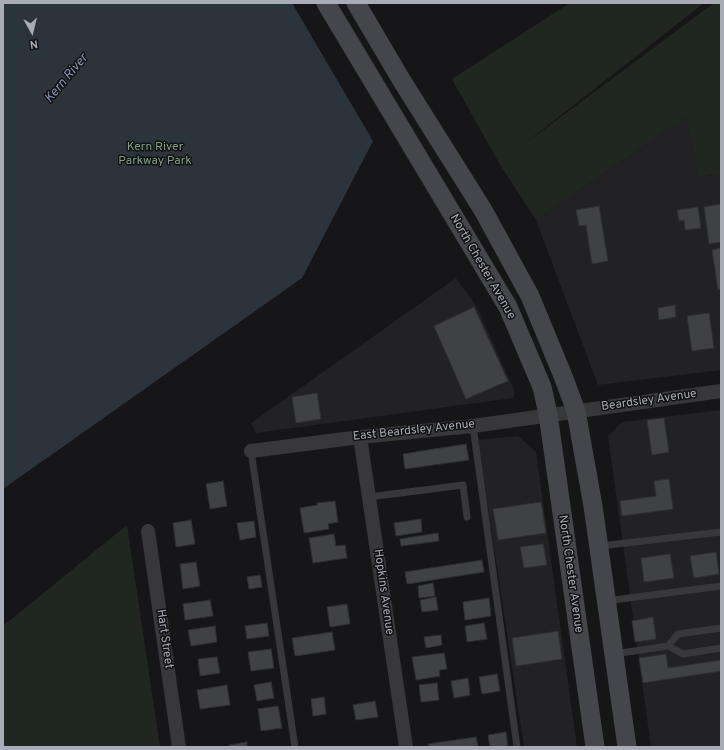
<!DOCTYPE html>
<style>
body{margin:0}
#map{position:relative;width:724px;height:750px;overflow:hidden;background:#161618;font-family:Overpass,sans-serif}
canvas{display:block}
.frame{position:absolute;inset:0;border:4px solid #a8acb7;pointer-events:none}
.north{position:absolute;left:12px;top:12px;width:40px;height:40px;-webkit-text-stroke:3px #111113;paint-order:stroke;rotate:172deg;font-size:11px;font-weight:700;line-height:16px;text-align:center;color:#a8acb7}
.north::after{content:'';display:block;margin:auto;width:14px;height:18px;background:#a8acb7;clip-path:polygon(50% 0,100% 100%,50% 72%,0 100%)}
</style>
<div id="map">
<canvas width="724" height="750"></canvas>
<div class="frame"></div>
<div class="north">N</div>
</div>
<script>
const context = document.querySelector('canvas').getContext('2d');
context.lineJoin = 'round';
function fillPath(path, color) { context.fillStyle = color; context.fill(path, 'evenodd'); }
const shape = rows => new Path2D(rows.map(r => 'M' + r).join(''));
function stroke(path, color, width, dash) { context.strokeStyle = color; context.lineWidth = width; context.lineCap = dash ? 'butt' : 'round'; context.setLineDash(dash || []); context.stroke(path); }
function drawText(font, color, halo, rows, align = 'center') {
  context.font = font + ' Overpass,sans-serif'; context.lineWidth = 3; context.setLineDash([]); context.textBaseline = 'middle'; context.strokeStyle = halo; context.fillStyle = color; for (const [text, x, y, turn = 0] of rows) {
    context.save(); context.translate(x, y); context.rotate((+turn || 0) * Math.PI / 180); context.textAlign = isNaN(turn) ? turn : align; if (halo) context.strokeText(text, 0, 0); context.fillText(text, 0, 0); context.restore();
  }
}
fillPath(shape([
 [687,116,699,177,721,174,721,370,598,385,536,220],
 [456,278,477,307,515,392,513,398,256,433,251,423],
 [721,410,721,747,651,747,608,436,622,422],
 [518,436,536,452,577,747,524,747,478,440]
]), '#222224');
fillPath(shape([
 [570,3,704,3,519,148,714,3,721,3,721,174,699,177,686,117,536,220,499,163,452,79],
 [127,525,160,747,3,747,3,626]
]), '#202721');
fillPath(shape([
 [3,3,292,3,373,141,302,278,3,489]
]), '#2c343b');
const building = shape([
 [721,204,721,242,709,244,704,207,721,204],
 [599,206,608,261,592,264,586,225,579,226,576,210,599,206],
 [698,207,701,228,685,230,684,220,679,221,677,210,698,207],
 [721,248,721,289,718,290,712,250,721,248],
 [675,305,676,317,659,320,658,308,675,305],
 [474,307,508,381,466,399,434,326,474,307],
 [709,313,714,348,692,351,687,316,709,313],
 [317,393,321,419,296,423,292,397,317,393],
 [664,418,669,452,652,455,647,420,664,418],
 [466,444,469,460,405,469,403,454,466,444],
 [669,479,673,509,622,516,620,501,656,496,654,481,669,479],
 [223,481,227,506,210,509,206,484,223,481],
 [335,501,338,522,328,524,329,529,304,533,300,508,317,505,317,503,335,501],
 [541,502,546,533,498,540,493,509,541,502],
 [421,519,422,532,396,536,394,523,421,519],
 [191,520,195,544,176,547,173,523,191,520],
 [254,521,256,537,240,540,237,523,254,521],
 [438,533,439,541,401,546,400,539,438,533],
 [334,534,336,546,345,545,347,558,313,563,309,538,334,534],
 [543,544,547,565,524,568,520,547,543,544],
 [716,552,719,574,694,578,690,556,716,552],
 [670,554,674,578,644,582,641,558,670,554],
 [482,560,484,572,407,584,405,572,482,560],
 [196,562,200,586,183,589,180,564,196,562],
 [260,575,262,587,249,589,247,577,260,575],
 [433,583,435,596,419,598,418,586,433,583],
 [436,597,438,610,422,612,420,600,436,597],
 [489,598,491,616,465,620,463,602,489,598],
 [210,600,213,616,185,620,183,604,210,600],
 [347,604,350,624,330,627,327,607,347,604],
 [653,617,656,639,635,642,632,621,653,617],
 [267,623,269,636,247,639,245,626,267,623],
 [484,623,487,639,467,642,465,626,484,623],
 [215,626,217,642,191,646,188,630,215,626],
 [558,631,562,659,516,666,512,638,558,631],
 [332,632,335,650,295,656,292,638,332,632],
 [441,635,442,645,426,648,424,637,441,635],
 [271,649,274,668,251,671,248,652,271,649],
 [444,653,447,669,439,670,440,676,416,680,412,657,444,653],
 [666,654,668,668,721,660,721,671,643,683,639,658,666,654],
 [217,657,220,673,200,676,198,659,217,657],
 [497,674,500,691,482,694,479,677,497,674],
 [468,678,470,695,454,698,451,681,468,678],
 [271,682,274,698,257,701,254,685,271,682],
 [437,683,439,700,421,702,419,685,437,683],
 [227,685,230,705,200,709,197,690,227,685],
 [324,697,326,714,313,716,311,699,324,697],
 [375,701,378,717,356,720,353,705,375,701],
 [278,706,282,728,261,731,258,709,278,706],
 [506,732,508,747,490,747,488,735,506,732],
 [476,737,478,747,429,747,428,744,476,737],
 [247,742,247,747,229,747,229,745,247,742]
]);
fillPath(building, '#404145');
stroke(building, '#303033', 1);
stroke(shape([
 [473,426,517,747],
 [251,451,295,747],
 [369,497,463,485,467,517],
 [600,546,721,532],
 [606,601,721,586],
 [668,646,678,634,721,628],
 [614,654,668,646,683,654,721,648]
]), '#37373c', 7);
stroke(shape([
 [360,437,406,747],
 [251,451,360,437,473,426,721,391],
 [148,531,179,747]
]), '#37373c', 14);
stroke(shape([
 [326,3,508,307,542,387,548,414,595,747],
 [356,3,402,81,483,210,530,296,563,376,576,411,593,506,627,747]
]), '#45464c', 19);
drawText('12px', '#7fa283', '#111113', [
 ["Kern River",155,148],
 ["Parkway Park",155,162]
]);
drawText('12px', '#a8acb7', '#111113', [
 ["North Chester Avenue",482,267,60],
 ["Beardsley Avenue",649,401,-8],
 ["East Beardsley Avenue",414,431,-6],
 ["North Chester Avenue",570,574,82],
 ["Hopkins Avenue",383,592,82],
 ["Hart Street",164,639,82]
]);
drawText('italic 13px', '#7f97b2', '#111113', [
 ["Kern River",67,79,-50]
]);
</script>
